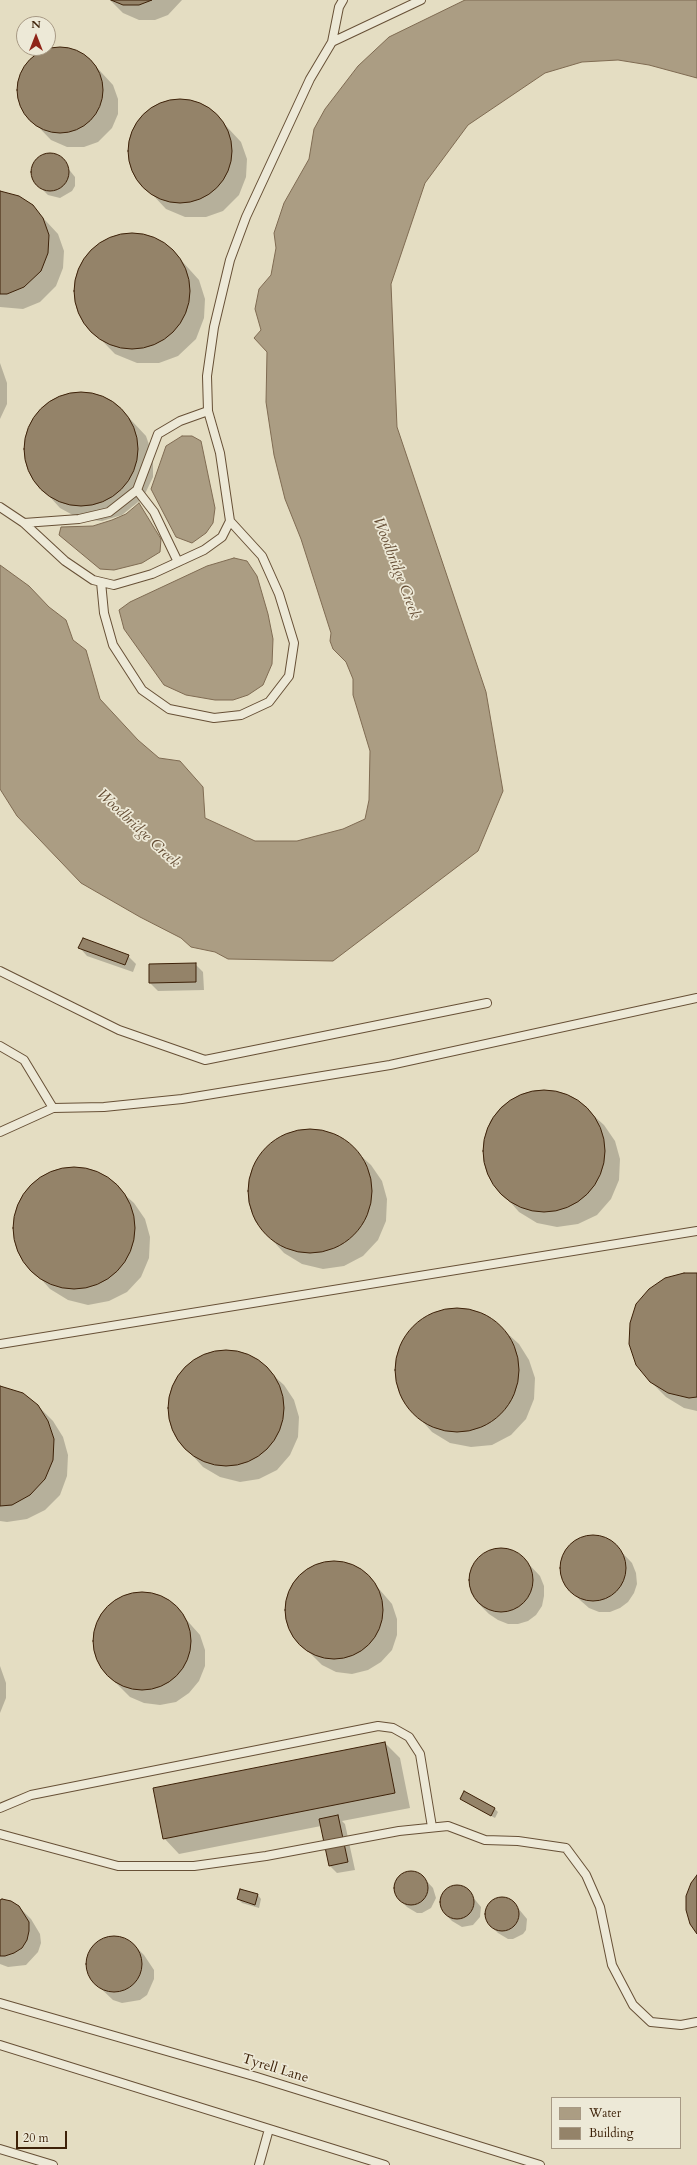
<!DOCTYPE html>
<style>
body{margin:0}
#map{position:relative;width:697px;height:2165px;overflow:hidden;background:#e4ddc2;font-family:Cardo,serif}
canvas{display:block}
.legend{position:absolute;left:551px;top:2097px;width:130px;height:52px;box-sizing:border-box;background:#ede9d7;border:1px solid #a79984;margin:0;padding:5px 7px;list-style:none;font-size:12px;color:#3d2108}
.legend li{display:flex;align-items:center;gap:8px;height:20px}
.legend b{width:20px;border:1px solid #a79984}
.north{position:absolute;left:16px;top:16px;width:40px;height:40px;box-sizing:border-box;background:#ede9d7;border:1px solid #a79984;border-radius:50%;rotate:0deg;font-size:11px;font-weight:700;line-height:16px;text-align:center;color:#3d2108}
.north::after{content:'';display:block;margin:auto;width:14px;height:18px;background:#8f2418;clip-path:polygon(50% 0,100% 100%,50% 72%,0 100%)}
.scale{position:absolute;left:16px;top:2131px;width:51px;height:18px;box-sizing:border-box;border:2px solid #3d2108;border-top:0;padding-left:5px;font-size:12px;line-height:14px;white-space:nowrap;color:#3d2108;-webkit-text-stroke:3px #ede9d7;paint-order:stroke}
</style>
<div id="map">
<canvas width="697" height="2165"></canvas>
<ul class="legend">
<li><b style="height:11px;background:#ab9d83"></b>Water</li>
<li><b style="height:11px;background:#948369"></b>Building</li>
</ul>
<div class="north">N</div>
<div class="scale">20 m</div>
</div>
<script>
const context = document.querySelector('canvas').getContext('2d');
context.lineJoin = 'round';
function fillPath(path, color) { context.fillStyle = color; context.fill(path, 'evenodd'); }
const shape = rows => new Path2D(rows.map(r => 'M' + r).join(''));
function stroke(path, color, width, dash) { context.strokeStyle = color; context.lineWidth = width; context.lineCap = dash ? 'butt' : 'round'; context.setLineDash(dash || []); context.stroke(path); }
function drawText(font, color, halo, rows, align = 'center') {
  context.font = font + ' Cardo,serif'; context.lineWidth = 3.5; context.setLineDash([]); context.textBaseline = 'middle'; context.strokeStyle = halo; context.fillStyle = color; for (const [text, x, y, turn = 0] of rows) {
    context.save(); context.translate(x, y); context.rotate((+turn || 0) * Math.PI / 180); context.textAlign = isNaN(turn) ? turn : align; if (halo) context.strokeText(text, 0, 0); context.fillText(text, 0, 0); context.restore();
  }
}
const water = shape([
 [465,0,697,0,697,78,649,65,618,60,582,62,545,73,468,125,425,183,391,284,397,427,486,692,503,791,478,851,333,961,228,959,215,952,191,947,181,938,140,917,81,883,17,816,0,789,0,565,29,586,49,607,66,620,73,640,86,650,100,699,138,740,159,758,180,761,203,787,205,818,255,841,297,841,343,829,365,819,369,800,370,751,353,695,353,679,346,662,333,649,330,641,331,633,301,539,285,499,274,455,266,402,267,352,254,338,261,330,255,309,259,289,271,275,276,248,274,233,284,203,309,159,314,129,325,109,358,66,389,37,465,0],
 [182,436,192,436,201,441,215,508,213,523,206,533,192,543,176,537,151,489,166,446,182,436],
 [139,503,161,539,160,552,142,563,114,570,100,569,59,535,61,527,93,526,112,520,126,514,139,503],
 [234,558,247,561,257,576,268,614,273,639,272,664,263,685,248,695,233,700,215,700,186,695,164,685,124,629,119,610,130,602,207,566,234,558]
]);
fillPath(water, '#ab9d83');
stroke(water, '#7f6b52', 1);
fillPath(shape([
 [110,0,182,0,168,15,155,20,139,20,123,13],
 [61,47,78,51,89,59,113,85,118,99,118,114,112,128,98,142,84,147,67,147,51,140,23,111,19,101,18,84,19,78,31,59,47,49],
 [182,100,202,105,215,114,241,142,247,159,246,177,239,195,223,211,206,217,185,217,166,209,136,177,131,165,129,145,131,136,144,114,164,103],
 [45,155,54,155,59,157,75,177,75,186,72,191,60,198,48,195,35,182,32,175,35,163],
 [0,192,32,206,58,234,64,251,63,268,56,286,40,302,23,309,0,307],
 [134,234,156,239,172,250,199,280,205,299,204,318,196,339,178,356,159,363,137,363,115,354,83,321,77,307,75,285,78,274,92,250,114,237],
 [0,363,7,383,7,404,0,419],
 [77,393,100,396,117,405,146,436,153,456,153,477,143,498,122,515,102,521,80,519,60,508,31,476,26,463,25,444,27,433,39,411,58,397],
 [80,948,128,956,136,964,133,972,87,956],
 [195,964,203,972,204,990,158,991,150,983],
 [536,1090,555,1091,573,1097,604,1125,615,1141,620,1159,619,1180,611,1199,597,1215,578,1224,557,1227,537,1223,519,1212,490,1179,483,1160,484,1139,490,1121,502,1106,518,1096],
 [302,1130,321,1131,340,1137,371,1165,382,1181,387,1199,386,1221,378,1240,363,1256,344,1266,323,1269,302,1264,284,1253,255,1221,248,1201,249,1179,256,1161,268,1146,284,1135],
 [67,1168,86,1169,104,1176,134,1203,145,1219,150,1237,149,1258,141,1277,127,1292,109,1301,88,1305,68,1300,50,1289,21,1257,15,1237,15,1217,22,1199,33,1184,49,1174],
 [697,1274,697,1411,684,1408,666,1397,650,1381],
 [450,1309,469,1309,488,1316,519,1344,529,1360,535,1378,534,1399,526,1419,511,1435,492,1445,471,1447,450,1443,432,1432,403,1399,396,1379,397,1358,403,1340,415,1325,431,1314],
 [219,1351,237,1352,254,1358,284,1385,294,1400,299,1417,298,1437,290,1455,277,1470,259,1479,240,1482,220,1477,203,1467,175,1436,169,1417,169,1397,175,1380,187,1366,201,1356],
 [0,1387,37,1405,53,1421,63,1437,68,1455,67,1476,60,1495,45,1510,27,1519,7,1522,0,1521],
 [594,1536,604,1538,613,1543,632,1563,636,1573,637,1584,634,1593,628,1602,620,1608,610,1612,599,1612,589,1608,581,1601,569,1589,563,1580,560,1570,562,1559,566,1549,574,1542,584,1537],
 [502,1549,512,1551,521,1556,540,1576,544,1586,544,1596,542,1606,536,1615,528,1621,518,1624,508,1624,498,1620,489,1614,477,1602,471,1593,469,1582,470,1572,475,1562,482,1555,492,1550],
 [339,1562,354,1566,367,1575,392,1604,397,1619,397,1635,392,1650,381,1662,368,1670,352,1674,336,1672,322,1665,311,1654,295,1639,288,1624,285,1609,288,1593,296,1579,308,1569,323,1563],
 [146,1593,162,1598,175,1607,200,1635,205,1650,205,1666,199,1681,189,1693,176,1702,160,1705,144,1703,130,1697,103,1670,96,1656,93,1640,96,1625,104,1611,116,1600,131,1595],
 [0,1666,6,1683,6,1698,0,1713],
 [385,1743,400,1758,410,1808,342,1821,345,1824,355,1870,337,1873,330,1866,321,1826,179,1854,164,1838],
 [465,1793,495,1809,498,1812,495,1818,465,1802,461,1799],
 [412,1872,422,1876,433,1888,436,1898,431,1908,422,1913,417,1913,407,1907,399,1899,394,1889,397,1878,401,1875],
 [457,1886,467,1890,481,1907,480,1917,473,1925,462,1927,452,1921,444,1913,440,1903,441,1898,447,1889],
 [241,1890,258,1895,261,1899,259,1908,242,1903,238,1899],
 [503,1898,513,1902,527,1919,526,1930,523,1934,513,1939,508,1939,498,1933,490,1925,486,1915,489,1905,492,1901],
 [0,1901,19,1907,31,1919,40,1934,41,1943,38,1952,26,1965,8,1967,0,1964],
 [116,1936,132,1943,144,1955,154,1970,154,1979,147,1995,140,2000,122,2003,113,2000,94,1982,89,1974,87,1965,88,1956,92,1948,106,1937]
]), '#0003');
const building = shape([
 [111,0,152,0,139,5,123,5,111,0],
 '17 90a43 43 0 1 1 86 0a43 43 0 1 1-86 0Z',
 '128 151a52 52 0 1 1 104 0a52 52 0 1 1-104 0Z',
 '31 172a19 19 0 1 1 38 0a19 19 0 1 1-38 0Z',
 [0,191,19,196,33,205,43,218,49,235,48,253,41,271,24,287,7,294,0,294,0,191],
 '74 291a58 58 0 1 1 116 0a58 58 0 1 1-116 0Z',
 '24 449a57 57 0 1 1 114 0a57 57 0 1 1-114 0Z',
 [83,938,129,955,125,965,78,948,83,938],
 [196,963,196,982,149,983,149,964,196,963],
 '483 1151a61 61 0 1 1 122 0a61 61 0 1 1-122 0Z',
 '248 1191a62 62 0 1 1 124 0a62 62 0 1 1-124 0Z',
 '13 1228a61 61 0 1 1 122 0a61 61 0 1 1-122 0Z',
 [684,1273,697,1273,697,1397,689,1398,668,1393,650,1382,636,1365,629,1344,630,1323,636,1304,649,1289,665,1278,684,1273],
 '395 1370a62 62 0 1 1 124 0a62 62 0 1 1-124 0Z',
 '168 1408a58 58 0 1 1 116 0a58 58 0 1 1-116 0Z',
 [0,1386,23,1393,38,1405,48,1421,54,1439,53,1460,45,1479,30,1495,12,1505,0,1506,0,1386],
 '560 1568a33 33 0 1 1 66 0a33 33 0 1 1-66 0Z',
 '469 1580a32 32 0 1 1 64 0a32 32 0 1 1-64 0Z',
 '285 1610a49 49 0 1 1 98 0a49 49 0 1 1-98 0Z',
 '93 1641a49 49 0 1 1 98 0a49 49 0 1 1-98 0Z',
 [385,1742,395,1793,163,1839,153,1788,385,1742],
 [464,1791,495,1808,491,1816,460,1799,464,1791],
 [338,1815,348,1862,329,1866,319,1819,338,1815],
 '394 1888a17 17 0 1 1 34 0a17 17 0 1 1-34 0Z',
 [697,1875,697,1934,690,1924,686,1910,686,1896,691,1883,697,1875],
 '440 1902a17 17 0 1 1 34 0a17 17 0 1 1-34 0Z',
 [240,1889,258,1894,255,1905,237,1899,240,1889],
 '485 1914a17 17 0 1 1 34 0a17 17 0 1 1-34 0Z',
 [2,1899,11,1901,19,1906,29,1922,29,1931,27,1940,22,1948,14,1953,5,1956,0,1956,0,1900,2,1899],
 '86 1964a28 28 0 1 1 56 0a28 28 0 1 1-56 0Z'
]);
fillPath(building, '#948369');
stroke(building, '#3d2108', 1);
const lane = shape([
 [332,42,339,7,343,0],
 [137,490,154,512,178,562],
 [0,507,24,523,65,561,93,580,114,585,152,574,204,550,222,537,230,521,220,453,208,411,207,376,214,327,230,260,246,217,310,79,332,42,421,0],
 [24,523,79,519,109,512,137,490,158,434,180,421,208,411],
 [101,582,104,613,113,645,142,690,169,709,214,718,241,715,269,702,289,676,294,643,279,594,262,556,230,521],
 [0,971,119,1030,205,1060,487,1003],
 [0,1046,24,1060,53,1108],
 [0,1132,53,1108,104,1107,182,1099,390,1065,697,998],
 [0,1344,697,1231],
 [0,1808,31,1795,378,1726,393,1728,409,1737,420,1754,432,1827],
 [0,1834,118,1866,194,1866,266,1856,399,1831,448,1826,485,1840,518,1841,566,1848,586,1875,600,1907,612,1965,633,2005,651,2022,681,2025,697,2022],
 [0,2003,257,2077,540,2165],
 [0,2045,385,2165],
 [0,2149,53,2165],
 [259,2165,269,2129]
]);
stroke(lane, '#675036', 10);
stroke(lane, '#ede9d7', 8);
drawText('14px', '#3d2108', '#ede9d7', [
 ["Tyrell Lane",275,2069,17]
]);
drawText('italic 15px', '#644c33', '#ede9d7', [
 ["Woodbridge Creek",396,568,69],
 ["Woodbridge Creek",138,829,43]
]);
</script>
